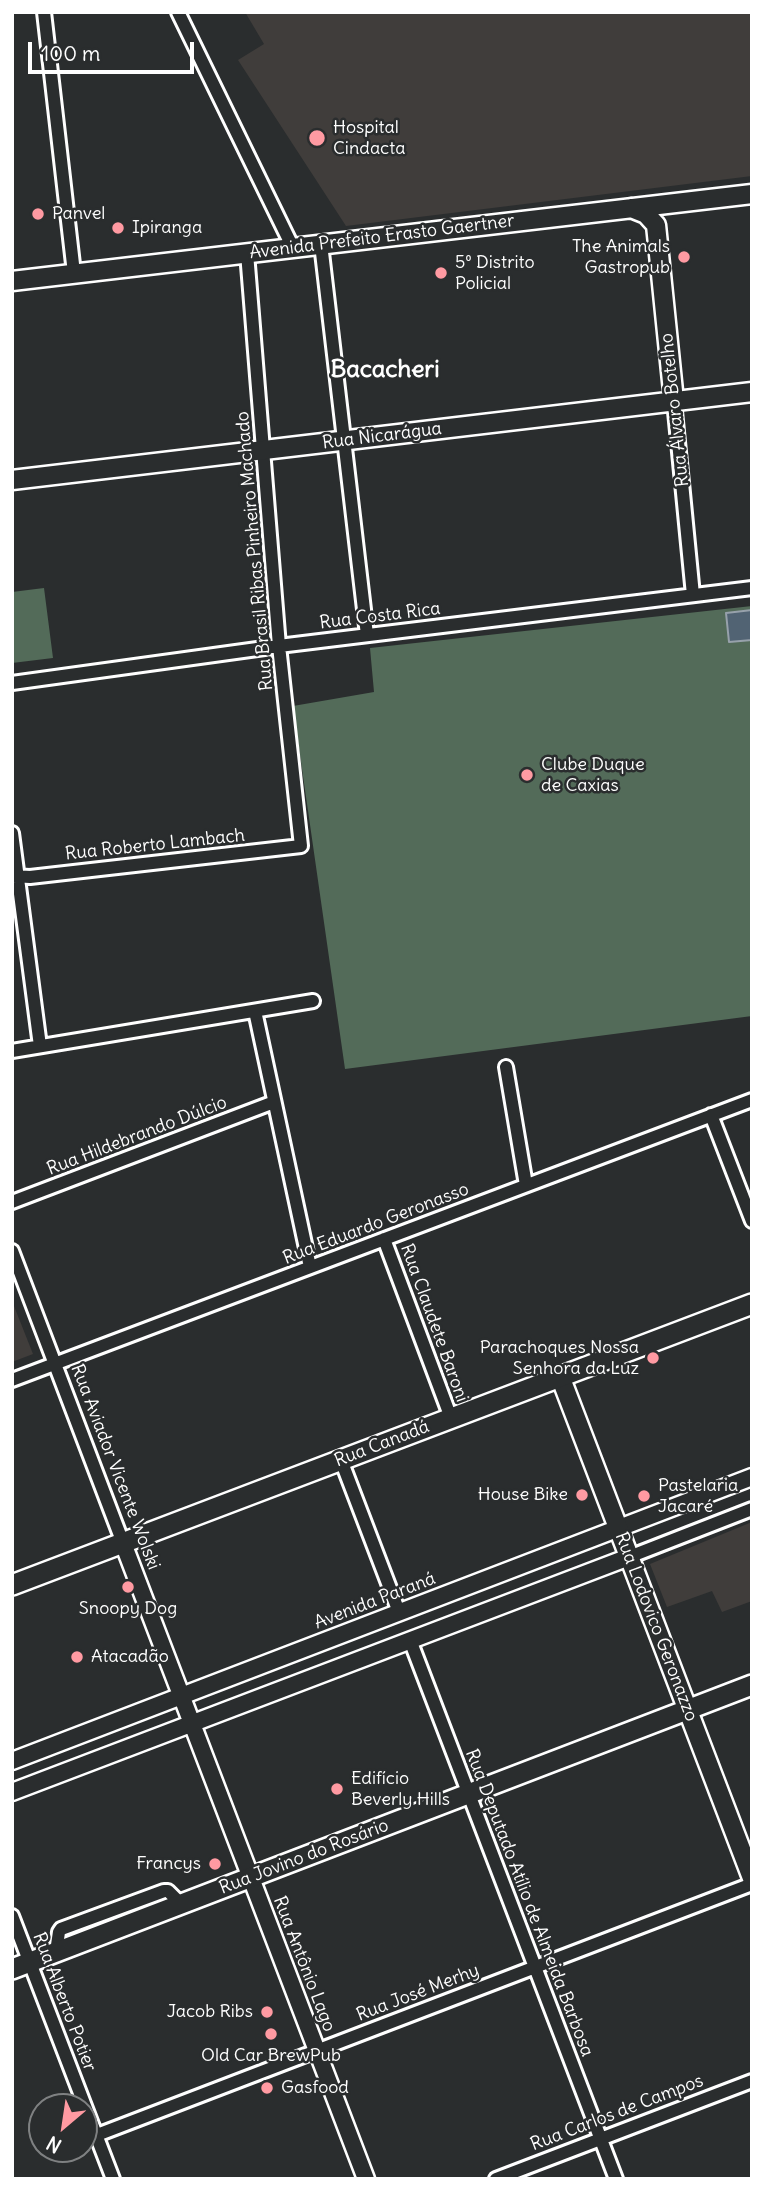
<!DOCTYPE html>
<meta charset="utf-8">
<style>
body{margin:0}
#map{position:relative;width:764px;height:2191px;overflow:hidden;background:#2a2d2e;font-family:Delius,sans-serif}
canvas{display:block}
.frame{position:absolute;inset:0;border:14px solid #fff;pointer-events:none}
.north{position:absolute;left:28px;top:2093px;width:70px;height:70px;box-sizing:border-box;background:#2a2d2e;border:2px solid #7f8182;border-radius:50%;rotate:209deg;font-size:19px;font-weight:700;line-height:28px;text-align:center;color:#fff}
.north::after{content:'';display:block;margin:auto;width:24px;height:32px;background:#ff9aa2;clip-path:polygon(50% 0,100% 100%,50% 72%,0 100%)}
.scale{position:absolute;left:28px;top:42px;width:166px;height:32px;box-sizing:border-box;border:4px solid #fff;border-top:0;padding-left:9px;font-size:21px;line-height:24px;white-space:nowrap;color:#fff;-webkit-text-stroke:5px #2a2d2e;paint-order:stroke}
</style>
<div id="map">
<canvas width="764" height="2191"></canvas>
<div class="frame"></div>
<div class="north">N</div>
<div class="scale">100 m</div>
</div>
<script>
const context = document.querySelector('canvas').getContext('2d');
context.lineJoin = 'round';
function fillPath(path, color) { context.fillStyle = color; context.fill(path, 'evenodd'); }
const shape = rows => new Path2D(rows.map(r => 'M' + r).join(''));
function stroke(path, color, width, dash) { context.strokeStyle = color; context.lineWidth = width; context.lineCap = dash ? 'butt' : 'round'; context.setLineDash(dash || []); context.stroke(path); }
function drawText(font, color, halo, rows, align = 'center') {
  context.font = font + ' Delius,sans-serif'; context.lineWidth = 5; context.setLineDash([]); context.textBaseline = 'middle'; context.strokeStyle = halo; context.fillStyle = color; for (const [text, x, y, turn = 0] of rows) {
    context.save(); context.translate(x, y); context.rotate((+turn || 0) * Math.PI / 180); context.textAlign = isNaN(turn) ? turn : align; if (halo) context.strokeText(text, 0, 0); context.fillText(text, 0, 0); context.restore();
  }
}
fillPath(shape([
 [245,12,752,12,752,176,346,226,238,60,264,44],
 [12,1301,33,1354,12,1362],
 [752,1522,752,1601,722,1612,712,1591,667,1607,650,1564]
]), '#403d3b');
fillPath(shape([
 [44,588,53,658,12,663,12,592],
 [752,606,752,1016,345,1069,293,706,374,692,370,648]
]), '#536b59');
const water = shape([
 [752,610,752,640,729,642,726,613,752,610]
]);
fillPath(water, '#516373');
stroke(water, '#97a1ab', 2);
const minor = shape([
 [44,12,74,273],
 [178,12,293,248],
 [321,244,367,635],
 [674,401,693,595],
 [12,683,279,646,752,588],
 [12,833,40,1046],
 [12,876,30,877,301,846,279,646,247,253],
 [255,1011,310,1267],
 [12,1051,313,1001],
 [506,1067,526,1185],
 [711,1115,752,1221],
 [12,1202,274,1102],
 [384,1239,451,1418],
 [12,1251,123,1543],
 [12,1380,752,1100],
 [341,1460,399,1612],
 [629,1557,752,1509],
 [410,1640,616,2179],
 [12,1916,113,2179],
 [56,1952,59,1932,61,1929,164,1891,168,1891,181,1904],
 [97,2135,752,1884],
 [496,2179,752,2081]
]);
const tertiary = shape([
 [123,1543,366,2179],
 [12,1761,752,1477],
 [12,1792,629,1557]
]);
const secondary = shape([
 [631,208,646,214,656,225,674,401],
 [12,281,752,194],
 [12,480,752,392],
 [560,1376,752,1878]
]);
const primary = shape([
 [12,1585,752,1304],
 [12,1969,752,1685]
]);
stroke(minor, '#fff', 18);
stroke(tertiary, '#fff', 21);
stroke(secondary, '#fff', 23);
stroke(primary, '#fff', 24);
stroke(minor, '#2a2d2e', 12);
stroke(tertiary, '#2a2d2e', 16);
stroke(secondary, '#2a2d2e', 18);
stroke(primary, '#2a2d2e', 19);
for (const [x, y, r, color] of [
 [317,138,9,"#ff9aa2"],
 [38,214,7,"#ff9aa2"],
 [118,228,7,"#ff9aa2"],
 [684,257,7,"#ff9aa2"],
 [441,273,7,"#ff9aa2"],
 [527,775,7,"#ff9aa2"],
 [653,1358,7,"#ff9aa2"],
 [582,1495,7,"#ff9aa2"],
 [644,1496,7,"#ff9aa2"],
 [128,1587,7,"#ff9aa2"],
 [77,1657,7,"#ff9aa2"],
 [337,1789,7,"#ff9aa2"],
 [215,1864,7,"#ff9aa2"],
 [267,2012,7,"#ff9aa2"],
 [271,2034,7,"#ff9aa2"],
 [267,2088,7,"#ff9aa2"]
]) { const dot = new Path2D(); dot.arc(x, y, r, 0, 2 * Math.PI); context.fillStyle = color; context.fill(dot); stroke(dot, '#2a2d2e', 2.5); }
drawText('18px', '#fff', '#2a2d2e', [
 ["Hospital",333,128],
 ["Cindacta",333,149],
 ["Panvel",52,214],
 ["Ipiranga",132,228],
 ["The Animals",670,247,"right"],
 ["Gastropub",670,268,"right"],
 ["5º Distrito",455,263],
 ["Policial",455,284],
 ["Clube Duque",541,765],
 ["de Caxias",541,786],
 ["Parachoques Nossa",639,1348,"right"],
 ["Senhora da Luz",639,1369,"right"],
 ["Pastelaria",658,1486],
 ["Jacaré",658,1507],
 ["House Bike",568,1495,"right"],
 ["Snoopy Dog",128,1609,"center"],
 ["Atacadão",91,1657],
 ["Edifício",351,1779],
 ["Beverly Hills",351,1800],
 ["Francys",201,1864,"right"],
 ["Jacob Ribs",253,2012,"right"],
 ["Old Car BrewPub",271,2056,"center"],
 ["Gasfood",281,2088]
], 'left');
drawText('18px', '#fff', '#2a2d2e', [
 ["Avenida Prefeito Erasto Gaertner",382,237,-7],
 ["Rua Álvaro Botelho",675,410,-96],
 ["Rua Nicarágua",382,436,-7],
 ["Rua Brasil Ribas Pinheiro Machado",255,551,-95],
 ["Rua Costa Rica",380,616,-7],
 ["Rua Roberto Lambach",155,845,-6],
 ["Rua Hildebrando Dúlcio",137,1136,-21],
 ["Rua Eduardo Geronasso",376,1224,-21],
 ["Rua Claudete Baroni",434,1323,70],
 ["Rua Canadá",382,1444,-21],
 ["Rua Aviador Vicente Wolski",115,1467,69],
 ["Avenida Paraná",375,1601,-21],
 ["Rua Lodovico Geronazzo",656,1627,69],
 ["Rua Jovino do Rosário",304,1857,-21],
 ["Rua Deputado Atílio de Almeida Barbosa",529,1903,69],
 ["Rua Antônio Lago",304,1964,69],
 ["Rua José Merhy",418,1993,-21],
 ["Rua Alberto Potier",64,2002,69],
 ["Rua Carlos de Campos",617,2113,-21]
]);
drawText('bold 24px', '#fff', '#2a2d2e', [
 ["Bacacheri",385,370]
]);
</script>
